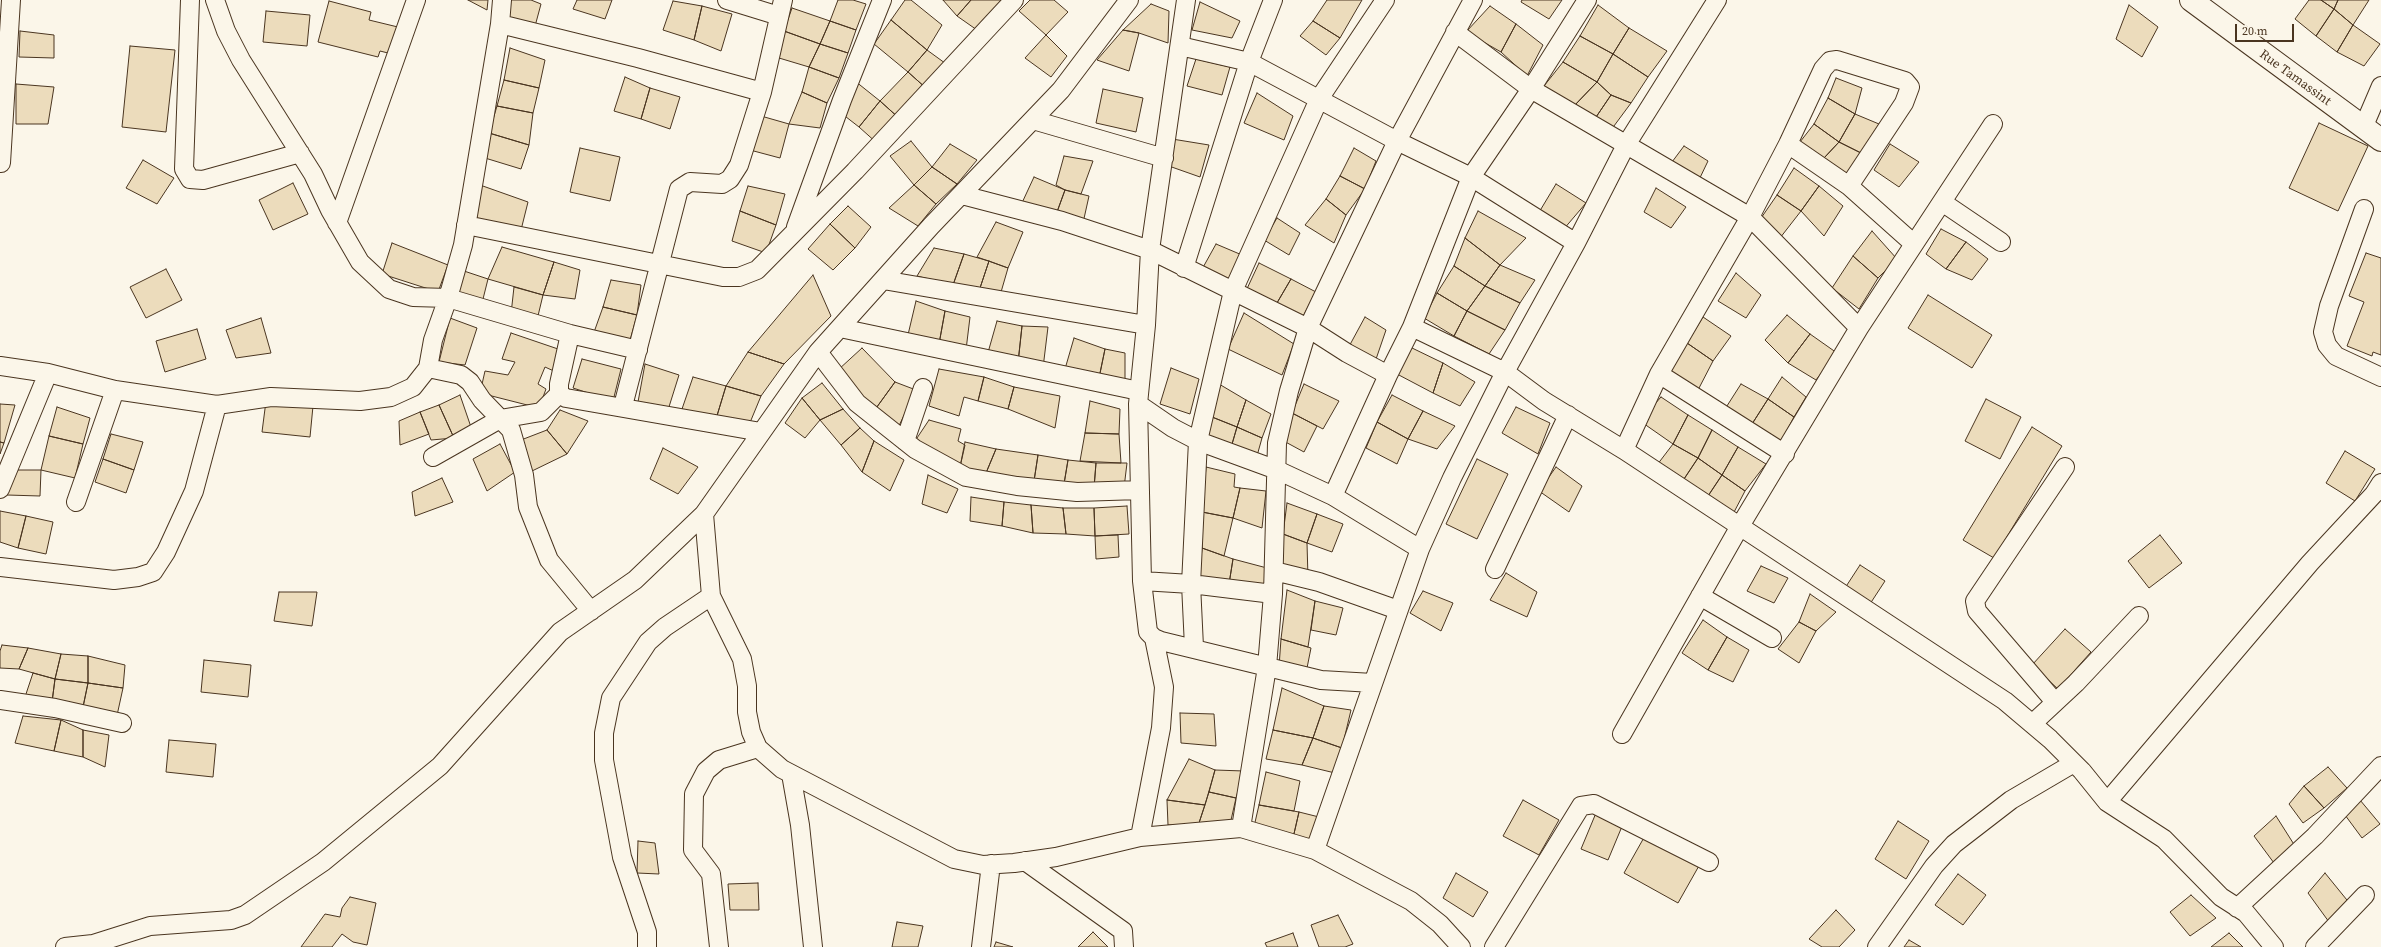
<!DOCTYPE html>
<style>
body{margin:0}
#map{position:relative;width:2381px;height:947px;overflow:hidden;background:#fbf6e9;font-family:"Source Serif 4",serif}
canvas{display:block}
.scale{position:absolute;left:2235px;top:24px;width:59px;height:18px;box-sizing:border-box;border:2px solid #4a3520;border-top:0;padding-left:5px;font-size:12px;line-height:14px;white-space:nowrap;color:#4a3520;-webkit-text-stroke:3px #fbf6e9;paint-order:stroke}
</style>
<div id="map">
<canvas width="2381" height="947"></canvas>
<div class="scale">20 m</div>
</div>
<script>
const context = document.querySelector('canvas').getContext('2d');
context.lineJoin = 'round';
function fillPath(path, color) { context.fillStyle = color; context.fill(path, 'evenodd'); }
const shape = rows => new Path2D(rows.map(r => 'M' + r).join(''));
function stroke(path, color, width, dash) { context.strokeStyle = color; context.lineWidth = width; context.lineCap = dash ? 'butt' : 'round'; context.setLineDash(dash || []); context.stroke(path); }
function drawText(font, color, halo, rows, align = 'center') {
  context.font = font + ' "Source Serif 4",serif'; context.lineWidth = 3; context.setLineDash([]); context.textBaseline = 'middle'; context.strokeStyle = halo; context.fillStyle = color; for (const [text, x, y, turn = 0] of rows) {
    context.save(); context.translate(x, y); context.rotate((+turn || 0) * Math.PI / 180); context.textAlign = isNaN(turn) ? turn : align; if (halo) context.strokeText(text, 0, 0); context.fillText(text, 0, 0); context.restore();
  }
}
const building = shape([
 [468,0,488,0,487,10,468,0],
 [510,0,531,0,541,4,534,30,503,22,510,0],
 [577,0,612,0,605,19,573,9,577,0],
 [838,0,853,0,866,4,856,30,830,21,838,0],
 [905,0,911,0,942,25,927,50,891,20,905,0],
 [943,0,971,0,957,16,943,0],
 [971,0,1001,0,1002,1,977,30,957,16,971,0],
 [1030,0,1054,0,1068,12,1046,35,1019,11,1030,0],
 [1327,0,1362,0,1340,38,1313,21,1327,0],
 [1522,0,1562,0,1549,19,1521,2,1522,0],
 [2309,0,2321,0,2334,9,2316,36,2295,19,2309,0],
 [2321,0,2338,0,2334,9,2321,0],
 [2338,0,2369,0,2353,25,2334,9,2338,0],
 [329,1,371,12,369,20,402,28,396,55,380,51,378,57,318,42,329,1],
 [673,1,702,6,694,40,663,30,673,1],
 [1200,2,1240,21,1232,38,1192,30,1200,2],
 [1151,4,1169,11,1168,43,1139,33,1123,30,1151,4],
 [1598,5,1629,28,1613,54,1580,36,1598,5],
 [2129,5,2158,27,2142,57,2116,39,2129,5],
 [702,6,732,14,721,51,694,40,702,6],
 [1490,6,1516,24,1501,52,1466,32,1490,6],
 [792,8,830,21,820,44,784,31,792,8],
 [2334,9,2353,25,2337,52,2316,36,2334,9],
 [266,11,310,15,307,46,263,42,266,11],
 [891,20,927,50,908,72,874,44,891,20],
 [830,21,856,30,848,53,820,44,830,21],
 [1313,21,1340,38,1326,55,1300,36,1313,21],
 [1516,24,1543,45,1527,76,1501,52,1516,24],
 [2353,25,2380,44,2364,66,2337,52,2353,25],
 [1629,28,1667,51,1648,77,1613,54,1629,28],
 [1123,30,1139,33,1129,71,1097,60,1123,30],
 [20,31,54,35,54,58,19,57,20,31],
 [784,31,820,44,809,67,779,58,784,31],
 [1046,35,1067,56,1051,77,1025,58,1046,35],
 [1580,36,1613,54,1597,82,1563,62,1580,36],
 [820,44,848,53,839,78,809,67,820,44],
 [130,46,175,50,166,132,122,127,130,46],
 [510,48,545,60,539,88,504,80,510,48],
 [927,50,949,66,927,89,908,72,927,50],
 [1613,54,1648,77,1631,103,1611,95,1597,82,1613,54],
 [1196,59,1230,67,1222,95,1187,86,1196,59],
 [1563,62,1597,82,1574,106,1544,86,1563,62],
 [809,67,839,78,827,103,802,92,809,67],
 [908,72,927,89,900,119,880,101,908,72],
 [625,77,650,88,641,119,614,111,625,77],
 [1836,78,1862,88,1855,114,1828,98,1836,78],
 [504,80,539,88,533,113,497,106,504,80],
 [855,81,880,101,859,127,841,113,855,81],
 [1597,82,1611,95,1592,123,1574,106,1597,82],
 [16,84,54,87,48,124,16,124,16,84],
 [650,88,680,97,670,129,641,119,650,88],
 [1103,89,1143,98,1136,132,1096,123,1103,89],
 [802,92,827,103,820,128,789,124,802,92],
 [1257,93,1293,116,1284,140,1244,123,1257,93],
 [1611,95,1631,103,1611,130,1592,123,1611,95],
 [1828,98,1855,114,1839,142,1814,124,1828,98],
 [880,101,900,119,878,144,859,127,880,101],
 [497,106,533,113,529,145,489,133,497,106],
 [1855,114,1879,124,1861,153,1839,142,1855,114],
 [761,116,789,124,780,158,750,150,761,116],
 [2319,123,2368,146,2338,211,2289,188,2319,123],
 [1814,124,1839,142,1824,158,1800,142,1814,124],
 [489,133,529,145,521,169,485,158,489,133],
 [1172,139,1209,145,1200,177,1166,165,1172,139],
 [911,141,932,167,914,185,890,156,911,141],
 [1839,142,1861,153,1848,176,1824,158,1839,142],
 [950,144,977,160,957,184,932,167,950,144],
 [1890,144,1919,162,1899,187,1874,170,1890,144],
 [1684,146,1708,161,1697,184,1669,166,1684,146],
 [580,148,620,157,610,201,570,192,580,148],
 [1354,148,1376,161,1365,189,1340,176,1354,148],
 [1064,156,1093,161,1081,194,1065,190,1056,185,1064,156],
 [143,160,174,178,157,204,126,188,143,160],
 [932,167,957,184,936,204,914,185,932,167],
 [1794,168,1819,186,1801,211,1777,195,1794,168],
 [1340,176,1365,189,1346,215,1326,199,1340,176],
 [1034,177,1065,190,1057,212,1021,205,1034,177],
 [293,183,308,214,273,230,259,200,293,183],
 [1556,184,1586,203,1563,230,1538,214,1556,184],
 [480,185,528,202,521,230,473,218,480,185],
 [914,185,936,204,918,226,889,208,914,185],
 [748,186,785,194,776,225,740,211,748,186],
 [1819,186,1843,206,1824,236,1801,211,1819,186],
 [1656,188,1686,207,1671,228,1644,212,1656,188],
 [1065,190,1089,196,1083,223,1057,212,1065,190],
 [1777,195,1801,211,1780,238,1759,221,1777,195],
 [1326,199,1346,215,1334,243,1305,225,1326,199],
 [848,206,871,227,855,248,830,224,848,206],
 [740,211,776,225,766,253,732,241,740,211],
 [1478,211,1526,238,1500,265,1465,238,1478,211],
 [1277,218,1300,233,1289,255,1264,240,1277,218],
 [996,222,1023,232,1008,268,977,257,996,222],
 [830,224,855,248,833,270,808,249,830,224],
 [1941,229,1966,242,1946,269,1926,254,1941,229],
 [1872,231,1897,259,1878,278,1853,256,1872,231],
 [1465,238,1500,265,1485,286,1454,266,1465,238],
 [1966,242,1988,259,1972,280,1946,269,1966,242],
 [392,243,448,265,438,292,382,274,392,243],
 [1216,244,1242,255,1226,284,1201,271,1216,244],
 [502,247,554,262,543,295,488,279,502,247],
 [934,248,964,254,953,285,917,276,934,248],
 [2366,253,2381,258,2381,355,2373,352,2372,356,2347,346,2364,302,2349,296,2366,253],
 [964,254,989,261,979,291,953,285,964,254],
 [1853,256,1878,278,1859,309,1832,288,1853,256],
 [989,261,1008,268,999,299,979,291,989,261],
 [554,262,580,270,575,299,543,295,554,262],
 [1259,263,1291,279,1274,308,1245,293,1259,263],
 [1500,265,1535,280,1520,303,1485,286,1500,265],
 [1454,266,1485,286,1467,311,1437,293,1454,266],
 [166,269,182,300,146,318,130,287,166,269],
 [461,270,488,279,482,303,454,293,461,270],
 [1736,273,1761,295,1746,318,1718,301,1736,273],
 [813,275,831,316,784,364,748,352,813,275],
 [1291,279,1316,292,1300,322,1274,308,1291,279],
 [611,280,641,285,637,315,603,307,611,280],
 [1485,286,1520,303,1505,330,1467,311,1485,286],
 [514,287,543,295,537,320,511,314,514,287],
 [1437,293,1467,311,1454,336,1424,318,1437,293],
 [1928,295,1992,335,1972,368,1908,328,1928,295],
 [916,301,945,311,939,344,907,339,916,301],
 [603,307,637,315,629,344,593,335,603,307],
 [945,311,970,317,966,350,939,344,945,311],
 [1467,311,1505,330,1489,354,1454,336,1467,311],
 [1244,313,1294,344,1282,375,1228,349,1244,313],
 [1787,315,1810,334,1788,363,1765,340,1787,315],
 [1365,317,1386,330,1374,365,1346,352,1365,317],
 [1703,317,1731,336,1713,361,1687,343,1703,317],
 [261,318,271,353,236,358,226,330,261,318],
 [450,318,477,328,465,365,439,362,450,318],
 [997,321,1022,326,1018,363,987,356,997,321],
 [1022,326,1048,327,1043,368,1018,363,1022,326],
 [197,329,206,359,165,372,156,341,197,329],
 [511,333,561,350,556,372,545,367,538,384,546,389,539,408,480,393,485,371,508,375,515,362,502,359,511,333],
 [1810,334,1837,353,1816,380,1788,363,1810,334],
 [1074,338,1105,349,1099,378,1065,369,1074,338],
 [1687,343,1713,361,1698,390,1669,371,1687,343],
 [1410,347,1443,363,1433,393,1397,374,1410,347],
 [862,348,895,382,874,411,838,370,862,348],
 [1105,349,1125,353,1125,386,1099,378,1105,349],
 [748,352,784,364,761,396,726,386,748,352],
 [582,359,621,369,613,401,573,388,582,359],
 [1443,363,1475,382,1460,406,1433,393,1443,363],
 [645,364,679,375,668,410,638,402,645,364],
 [1171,368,1199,379,1190,414,1160,404,1171,368],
 [939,369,984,377,978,401,964,397,959,416,929,406,939,369],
 [693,377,726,386,716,419,682,409,693,377],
 [984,377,1014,387,1008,409,978,401,984,377],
 [1782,377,1806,397,1794,417,1768,399,1782,377],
 [895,382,916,390,897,430,874,411,895,382],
 [822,383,843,409,820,420,802,398,822,383],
 [1219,384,1246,400,1237,427,1207,415,1219,384],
 [1304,384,1339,401,1323,429,1292,413,1304,384],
 [1741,384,1768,399,1752,424,1725,409,1741,384],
 [726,386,761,396,749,425,716,419,726,386],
 [1014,387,1060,396,1055,428,1008,409,1014,387],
 [460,395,472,430,454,438,439,405,460,395],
 [1392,395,1423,411,1408,439,1377,422,1392,395],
 [1661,397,1688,415,1673,444,1640,421,1661,397],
 [802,398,820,420,805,438,785,423,802,398],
 [1768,399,1794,417,1780,443,1752,424,1768,399],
 [1986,399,2021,417,2000,459,1965,441,1986,399],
 [1246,400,1271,414,1262,438,1237,427,1246,400],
 [266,401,313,406,310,437,262,432,266,401],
 [1090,401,1120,409,1119,434,1085,433,1090,401],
 [0,404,15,405,4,443,0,442,0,404],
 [439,405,454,438,431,440,420,412,439,405],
 [57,407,90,418,83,444,49,436,57,407],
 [1516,407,1550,423,1538,454,1502,433,1516,407],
 [843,409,860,428,841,445,820,420,843,409],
 [560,410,588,421,567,454,547,430,560,410],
 [1423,411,1455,426,1437,449,1408,439,1423,411],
 [420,412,429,434,400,445,399,421,420,412],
 [1292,413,1317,426,1304,452,1280,439,1292,413],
 [1207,415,1237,427,1230,451,1201,437,1207,415],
 [1688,415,1712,430,1698,458,1673,444,1688,415],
 [929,420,961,429,958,441,965,445,960,467,915,441,929,420],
 [1377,422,1408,439,1397,464,1366,448,1377,422],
 [1237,427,1262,438,1255,463,1230,451,1237,427],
 [2032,427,2062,446,1994,558,1963,540,2032,427],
 [860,428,874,441,862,472,841,445,860,428],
 [547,430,567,454,532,471,521,440,547,430],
 [1712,430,1738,447,1722,475,1698,458,1712,430],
 [1085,433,1119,434,1121,463,1080,461,1085,433],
 [111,434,143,442,134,470,103,459,111,434],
 [49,436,83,444,75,478,41,470,49,436],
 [874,441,904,460,890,491,862,472,874,441],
 [0,442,4,443,0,454,0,442],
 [965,442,996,449,986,473,960,467,965,442],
 [500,444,515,472,487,491,473,459,500,444],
 [1673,444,1698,458,1682,482,1657,465,1673,444],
 [1738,447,1766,464,1745,491,1722,475,1738,447],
 [663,448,698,467,678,494,650,479,663,448],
 [996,449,1038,455,1034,481,986,473,996,449],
 [2345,451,2375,469,2355,501,2326,483,2345,451],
 [1038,455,1068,460,1064,484,1034,481,1038,455],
 [1698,458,1722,475,1706,499,1682,482,1698,458],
 [103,459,134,470,126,493,95,482,103,459],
 [1477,459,1508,474,1477,539,1446,524,1477,459],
 [1068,460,1096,463,1094,488,1064,484,1068,460],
 [1096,463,1127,463,1124,488,1094,488,1096,463],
 [1206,467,1235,474,1234,487,1240,488,1233,518,1202,512,1206,467],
 [1556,467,1582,486,1569,512,1539,491,1556,467],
 [16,470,41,470,40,496,7,495,16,470],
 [928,475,958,489,947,513,922,504,928,475],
 [1722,475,1745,491,1732,516,1706,499,1722,475],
 [442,478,453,502,415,516,412,492,442,478],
 [1240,488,1266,491,1262,528,1233,518,1240,488],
 [971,497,1004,502,1002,526,970,521,971,497],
 [1004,502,1031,505,1033,533,1002,526,1004,502],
 [1287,503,1317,514,1307,543,1283,534,1287,503],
 [1031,505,1063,508,1066,534,1033,533,1031,505],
 [1127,506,1129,534,1095,536,1094,508,1127,506],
 [1063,508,1094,508,1095,536,1066,534,1063,508],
 [0,511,26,516,18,548,0,542,0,511],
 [1202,512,1233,518,1224,556,1202,548,1202,512],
 [1317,514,1343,524,1332,552,1307,543,1317,514],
 [26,516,53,522,46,554,18,548,26,516],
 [1283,534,1307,543,1308,578,1278,569,1283,534],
 [1118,535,1119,557,1096,559,1095,536,1118,535],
 [2160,535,2182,563,2149,588,2128,561,2160,535],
 [1202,548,1233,559,1229,584,1199,580,1202,548],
 [1233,559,1267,568,1263,592,1229,584,1233,559],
 [1860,565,1885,581,1868,607,1845,588,1860,565],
 [1761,566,1788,578,1774,603,1747,591,1761,566],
 [1506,573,1537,592,1527,617,1490,600,1506,573],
 [1287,590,1315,601,1308,647,1281,639,1287,590],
 [1423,591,1453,603,1441,631,1410,613,1423,591],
 [279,592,317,592,312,626,274,621,279,592],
 [1810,594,1836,612,1816,631,1799,622,1810,594],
 [1315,601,1343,608,1336,635,1311,630,1315,601],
 [1703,620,1727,637,1708,670,1682,653,1703,620],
 [1799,622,1816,631,1799,663,1778,649,1799,622],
 [2065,629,2091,652,2058,689,2032,665,2065,629],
 [1727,637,1749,650,1733,682,1708,670,1727,637],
 [1281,639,1311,648,1306,673,1279,667,1281,639],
 [2,645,28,648,19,669,0,668,0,651,2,645],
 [28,648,61,654,55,679,19,669,28,648],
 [61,654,88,656,88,683,55,679,61,654],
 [88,656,125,665,123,688,88,683,88,656],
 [204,660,251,665,248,697,201,692,204,660],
 [33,673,55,679,52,702,24,700,33,673],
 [55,679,88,683,83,707,52,702,55,679],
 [88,683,123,688,116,720,83,707,88,683],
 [1282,688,1324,706,1313,738,1273,730,1282,688],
 [1324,706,1351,710,1342,748,1313,738,1324,706],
 [1180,713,1214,714,1216,746,1181,743,1180,713],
 [23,716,61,720,54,751,15,743,23,716],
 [61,720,83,730,83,757,54,751,61,720],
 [83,730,109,735,105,767,83,757,83,730],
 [1273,730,1313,738,1302,765,1266,759,1273,730],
 [1313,738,1342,748,1335,773,1302,765,1313,738],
 [169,740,216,744,213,777,166,772,169,740],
 [1189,759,1215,770,1205,805,1167,800,1189,759],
 [2328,767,2347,788,2324,808,2304,786,2328,767],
 [1215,770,1244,771,1236,798,1209,792,1215,770],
 [1266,772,1300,781,1294,811,1259,805,1266,772],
 [2304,786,2324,808,2303,823,2289,804,2304,786],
 [1209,792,1236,798,1229,829,1198,826,1209,792],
 [1167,800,1205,805,1198,826,1168,825,1167,800],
 [1523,800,1559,820,1539,855,1503,836,1523,800],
 [2360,800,2380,824,2362,838,2345,815,2360,800],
 [1259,805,1299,812,1293,838,1253,831,1259,805],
 [1299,812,1323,818,1318,844,1293,838,1299,812],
 [1596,813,1623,824,1608,860,1581,849,1596,813],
 [2276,816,2295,846,2274,863,2254,836,2276,816],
 [1898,821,1929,841,1906,879,1875,859,1898,821],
 [1646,834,1700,864,1678,903,1624,873,1646,834],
 [638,841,655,843,659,874,637,873,638,841],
 [1456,873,1488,892,1473,917,1443,898,1456,873],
 [2325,873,2351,905,2329,922,2308,893,2325,873],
 [1958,874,1986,895,1963,925,1935,905,1958,874],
 [758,883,759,910,730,910,728,884,758,883],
 [2191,895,2216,918,2190,936,2170,912,2191,895],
 [350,897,376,903,367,945,353,942,342,934,332,947,301,947,325,914,340,917,342,908,350,897],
 [1836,910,1855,930,1839,947,1822,947,1809,939,1836,910],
 [1338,915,1353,944,1345,947,1319,947,1311,925,1338,915],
 [897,922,923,926,918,947,892,947,897,922],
 [1093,932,1108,947,1078,947,1093,932],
 [1293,933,1298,947,1267,947,1265,943,1293,933],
 [2229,933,2243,947,2211,947,2229,933],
 [1909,940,1921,947,1904,947,1909,940],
 [996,942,1013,947,994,947,996,942]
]);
fillPath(building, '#ecdcbc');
stroke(building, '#4a3520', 1);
const minor = shape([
 [190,0,184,169,190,179,203,180,300,153],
 [502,0,500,24,463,245,448,298,570,334,638,350],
 [727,0,779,16],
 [1186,0,1150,250,1146,325,1138,404,1142,581,1148,632,1154,638,1161,641,1321,680,1373,683],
 [500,24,638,58,762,92],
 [1455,32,1531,89,1750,217,1859,328],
 [1180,46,1249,62,1397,141,1471,177,1576,243],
 [1033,120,1164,158],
 [2363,128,2381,86],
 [1788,144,1849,186],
 [1,163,11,0],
 [962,195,1062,221,1150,250,1308,328,1347,353,1388,375],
 [1942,202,2001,242],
 [2364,209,2329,306,2323,332,2327,345,2336,356,2381,377],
 [337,223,416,0],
 [466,225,723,277,739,277,757,270,855,171,1014,0],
 [796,227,842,100,882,0],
 [1184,268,1249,62,1273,0],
 [883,280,1146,325],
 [1412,327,1505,372,1544,401,1624,450,2005,701,2050,739,2082,771,2107,802,2164,839,2221,897,2246,913,2274,947],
 [840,328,1139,391],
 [570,334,559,384,559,394,566,398,761,432],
 [818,352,857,403,915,449,966,477,1017,486,1077,492,1140,490],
 [0,366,48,373,115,390,217,405,271,397,360,401,391,397,413,387,428,368,433,340,448,298,413,297,389,289,360,262,330,210,313,174,241,60,226,31,215,0],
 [428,368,461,375,470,382,482,400,511,430,524,475,528,507,549,560,591,611],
 [1659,374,1785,454],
 [1138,404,1173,428,1198,441,1277,470,1333,496,1420,549],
 [623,406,679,189,690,182,722,184,730,179,739,165,762,92,783,0],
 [905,441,923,388],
 [1624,450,1659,374,1750,217,1788,144,1823,69,1830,61,1837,60,1905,81,1910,87,1904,103,1849,186,1914,244],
 [433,457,500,419,541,412,559,394],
 [0,489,48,373],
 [1333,496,1388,375,1412,327,1471,177,1531,89,1587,0],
 [76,502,115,390],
 [0,567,114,580,138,577,153,572,166,552,194,491,217,405],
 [1495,569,1568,415],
 [1274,571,1319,582,1398,610],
 [1142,581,1191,584,1273,594],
 [711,596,742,659,747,686,747,712,751,732,758,748,782,769,954,859,983,865,1014,863,1056,857,1140,837,1241,828,1315,850,1411,901,1440,924,1461,947],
 [1700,596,1772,638],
 [1194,647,1191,584,1198,441,1233,291,1319,99,1385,0],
 [0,700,55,708,122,723],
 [2055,702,1977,611,1975,601,2065,467],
 [2032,724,2076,683,2139,616],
 [1622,734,1740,526,1859,328,1993,124],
 [791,774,800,825,813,947],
 [2107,802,2310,563,2374,494,2381,483],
 [1241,828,1267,667,1273,594,1277,443,1289,391,1308,328,1397,141,1473,0],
 [1140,837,1161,728,1164,687,1154,638],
 [1315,850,1420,549,1452,478,1505,372,1576,243,1626,145,1717,0],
 [1025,861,1123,931,1124,947],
 [2237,908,2315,836,2381,766],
 [65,947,93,944,150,926,231,920,245,915,323,862,440,766,560,632,635,580,704,514,818,352,931,226,1061,90,1129,0],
 [647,947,647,932,622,857,604,760,604,733,611,698,648,642,665,627,711,596,704,514],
 [719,947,711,874,693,850,694,794,706,771,719,760,758,748],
 [981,947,991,864],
 [1494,947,1581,806,1594,804,1709,862],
 [1877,947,1934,866,1954,844,2011,800,2074,763],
 [2315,947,2365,895]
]);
const secondary = shape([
 [2191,0,2381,140]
]);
stroke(minor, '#4a3520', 20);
stroke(secondary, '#4a3520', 24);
stroke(minor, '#fbf6e9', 18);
stroke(secondary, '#fbf6e9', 22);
drawText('13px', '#4a3520', '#fbf6e9', [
 ["Rue Tamassint",2295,78,36]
]);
</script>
